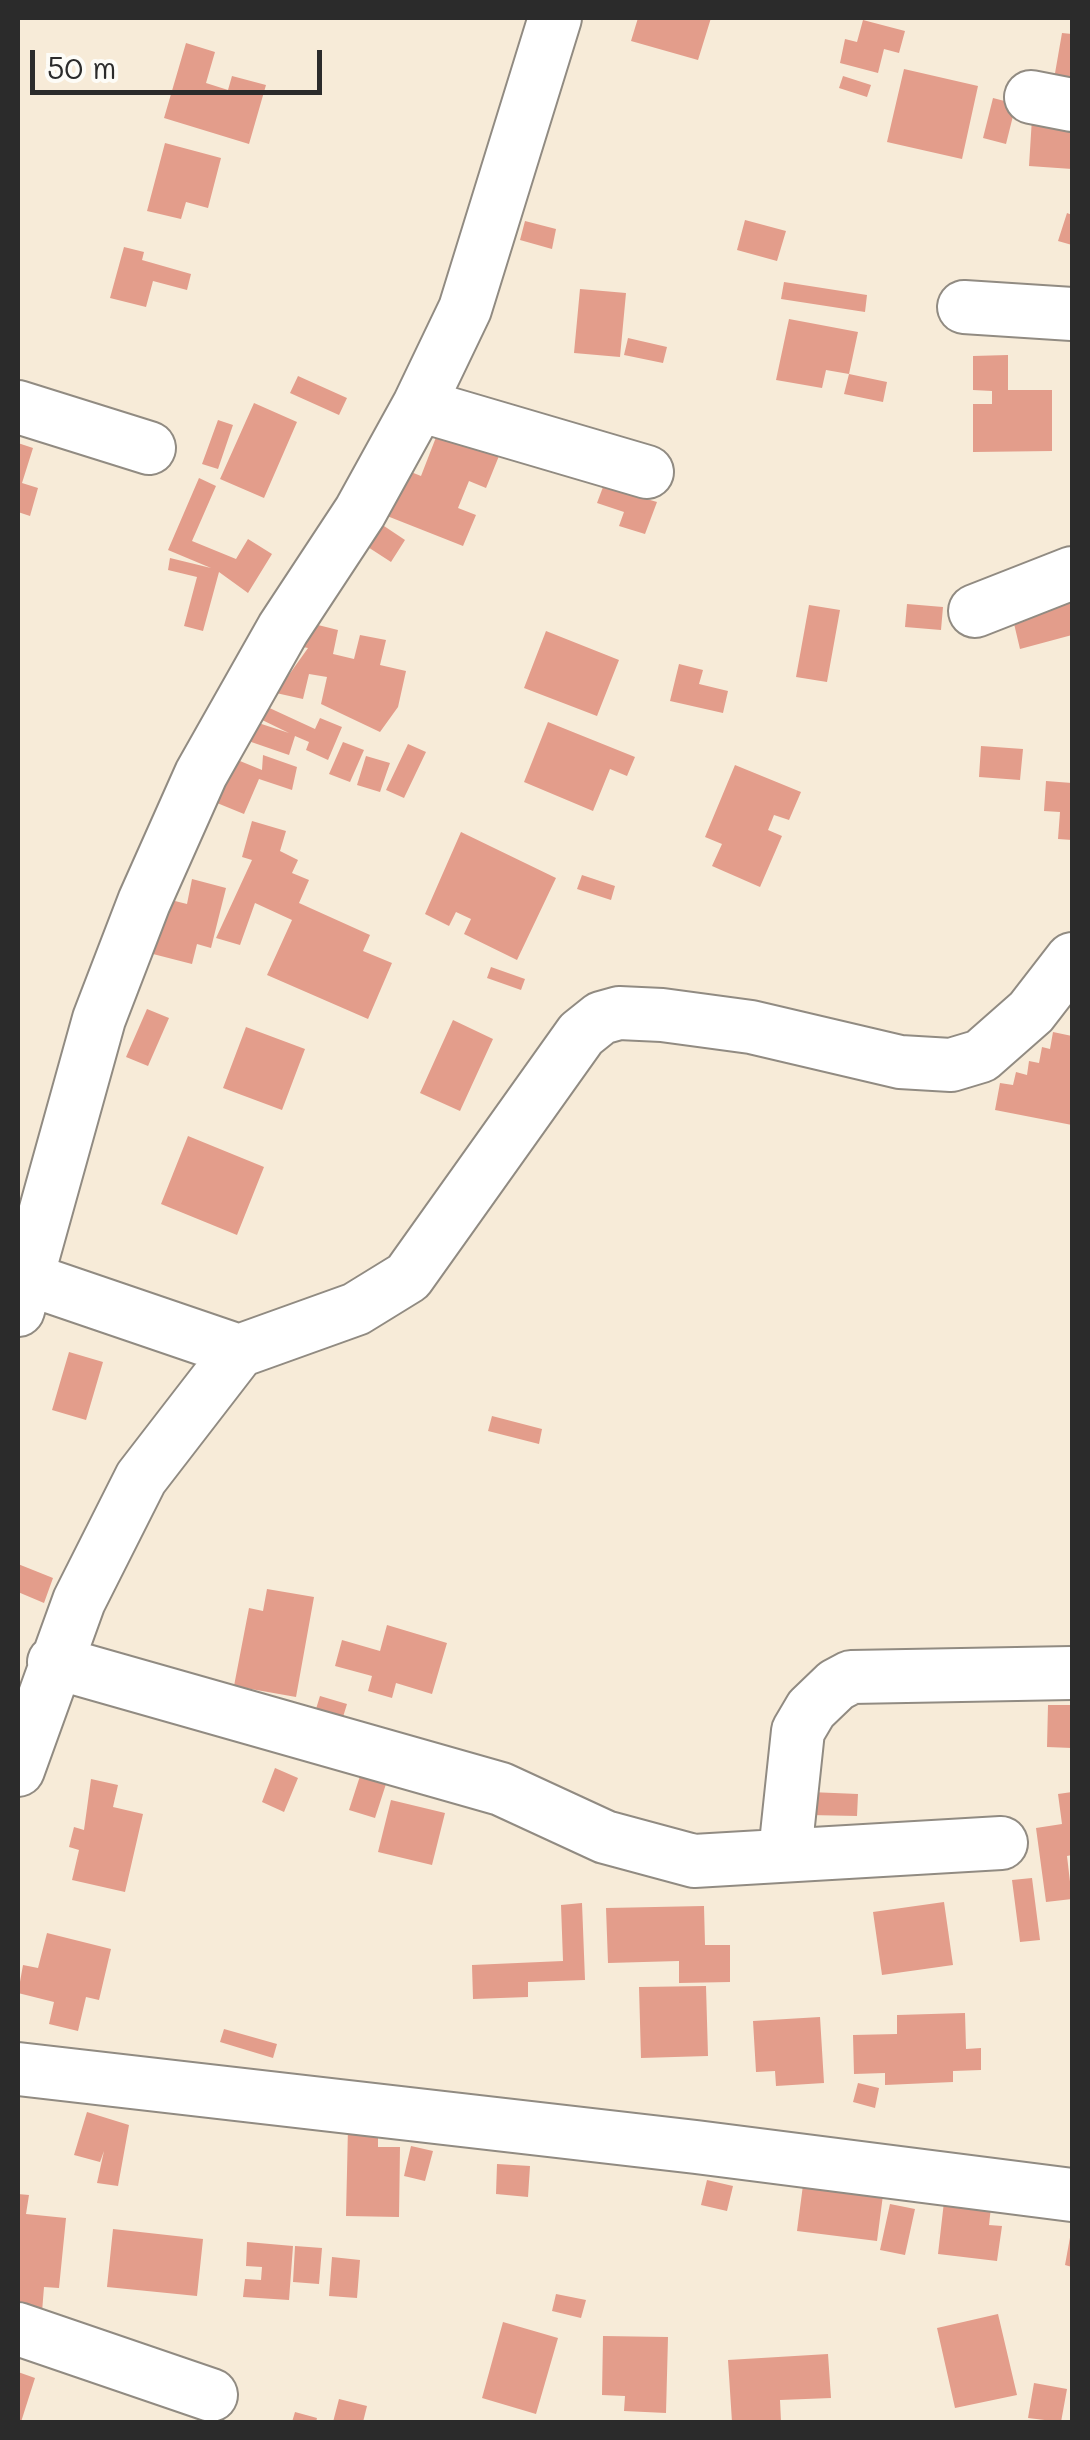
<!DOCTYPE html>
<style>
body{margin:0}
#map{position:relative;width:1090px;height:2440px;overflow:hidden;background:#f7ebd8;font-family:Mali,sans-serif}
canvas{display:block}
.frame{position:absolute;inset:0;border:20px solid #2b2b2b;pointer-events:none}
.scale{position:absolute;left:30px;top:50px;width:292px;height:45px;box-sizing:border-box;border:5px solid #2b2b2b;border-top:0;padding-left:12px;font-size:30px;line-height:35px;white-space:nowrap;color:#2b2b2b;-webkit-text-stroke:8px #fdfcf7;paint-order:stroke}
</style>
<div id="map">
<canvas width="1090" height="2440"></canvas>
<div class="frame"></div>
<div class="scale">50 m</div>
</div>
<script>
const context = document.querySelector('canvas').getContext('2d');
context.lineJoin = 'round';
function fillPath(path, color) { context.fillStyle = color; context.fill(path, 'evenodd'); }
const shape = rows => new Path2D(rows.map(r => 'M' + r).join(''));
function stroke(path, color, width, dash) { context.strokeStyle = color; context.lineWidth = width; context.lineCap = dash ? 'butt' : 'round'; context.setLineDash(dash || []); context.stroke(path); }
fillPath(shape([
 [638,18,711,18,698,60,631,41],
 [863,20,905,31,899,53,884,49,878,73,840,63,845,39,857,42],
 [1062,33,1072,34,1072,82,1054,79],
 [186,43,215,52,206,83,228,90,232,76,266,85,249,144,164,118],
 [904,69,978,86,962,159,887,142],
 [843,76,871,85,867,97,839,88],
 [1034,86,1072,109,1072,169,1029,166],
 [993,98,1016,104,1006,144,983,138],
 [165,143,221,158,208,208,186,202,181,219,147,211],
 [1067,213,1072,215,1072,245,1058,241],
 [745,220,786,231,777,261,737,250],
 [525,221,556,229,552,249,520,240],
 [124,247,144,252,142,260,191,274,187,290,153,281,146,307,110,298],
 [784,282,867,295,865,312,781,299],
 [580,289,626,293,620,357,574,353],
 [789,319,858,332,849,374,887,382,883,402,844,394,849,374,826,370,822,388,776,380],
 [628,338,667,347,663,363,624,355],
 [1008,355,1008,390,1052,390,1052,451,973,452,973,404,992,404,992,391,973,390,973,356],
 [298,376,347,398,339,415,290,393],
 [254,403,297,422,264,498,220,479],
 [218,420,233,425,218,469,202,464],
 [440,427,501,451,486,488,469,481,458,508,476,515,463,546,382,514,401,468,421,476],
 [18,443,33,448,22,483,38,488,30,516,18,512],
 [609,471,630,494,657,502,645,534,619,526,624,512,597,503],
 [199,478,216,486,192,541,236,559,248,539,272,554,248,593,219,572,203,631,184,626,197,577,168,570,170,558,211,568,168,550],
 [369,516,405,540,391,562,354,538],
 [1072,577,1072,635,1020,649,1011,611],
 [907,604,943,607,941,630,905,627],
 [809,605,840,610,827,682,796,677],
 [298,620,338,630,333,654,354,659,360,635,386,640,380,665,406,671,398,707,380,732,321,704,327,677,309,674,303,699,276,693,308,648,292,645],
 [546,631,619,660,597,716,524,688],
 [679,664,703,670,699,684,728,691,723,713,670,701],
 [263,705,315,729,320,718,342,727,328,760,306,750,309,742,295,736,289,755,228,734,234,715,289,733,258,718],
 [548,722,635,757,627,776,610,769,593,811,524,782],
 [343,742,364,750,350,782,329,774],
 [408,744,426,752,404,798,386,790],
 [981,746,1023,749,1020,780,979,777],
 [213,750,262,770,263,755,297,767,292,790,259,779,244,814,195,794],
 [366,756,390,763,380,792,357,785],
 [735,765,801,792,789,820,774,815,768,830,782,836,760,887,712,866,722,844,705,837],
 [1046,781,1072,783,1072,840,1058,839,1060,812,1044,811],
 [252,821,286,831,280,851,298,860,292,873,309,880,299,903,370,935,363,951,392,963,368,1019,267,975,292,920,255,903,240,945,216,938,252,860,242,857],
 [461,832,556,878,517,960,464,934,471,919,456,912,449,926,425,914],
 [582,875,615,886,611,900,577,889],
 [192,879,226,888,211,948,197,944,192,964,153,954,167,899,187,904],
 [491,967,525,979,521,990,487,978],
 [147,1009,169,1018,148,1066,126,1057],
 [453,1020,493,1039,460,1111,420,1093],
 [246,1027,305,1049,282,1110,223,1088],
 [1053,1032,1072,1036,1072,1125,995,1110,1000,1083,1013,1085,1016,1072,1027,1075,1029,1061,1039,1063,1042,1047,1050,1049],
 [188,1136,264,1167,237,1235,161,1204],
 [69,1352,103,1362,86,1420,52,1410],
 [492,1416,542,1429,539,1444,488,1431],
 [18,1564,53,1578,44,1603,18,1592],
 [267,1589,314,1597,296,1697,234,1686,249,1608,263,1611],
 [387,1625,447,1643,432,1694,396,1683,392,1698,368,1691,372,1676,335,1666,342,1640,380,1651],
 [320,1696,347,1704,339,1730,312,1722],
 [1048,1705,1072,1705,1072,1748,1047,1747],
 [275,1768,298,1778,284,1812,262,1802],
 [360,1776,386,1784,375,1818,349,1810],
 [91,1779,118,1785,113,1807,143,1814,125,1892,72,1880,79,1850,69,1847,74,1827,84,1830],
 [810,1792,858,1794,857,1816,809,1815],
 [1072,1792,1072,1855,1067,1856,1072,1899,1046,1902,1036,1828,1062,1824,1058,1794],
 [391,1800,445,1813,432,1865,378,1852],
 [1032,1878,1040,1940,1020,1942,1012,1880],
 [944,1902,953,1965,882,1975,873,1912],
 [582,1903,585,1980,528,1982,528,1997,473,1999,472,1965,563,1961,561,1905],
 [704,1906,705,1945,730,1945,730,1982,679,1983,679,1961,608,1963,606,1908],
 [47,1933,111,1949,99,2000,86,1997,78,2031,49,2024,54,2002,18,1993,23,1965,38,1968],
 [706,1986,708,2056,641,2058,639,1987],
 [965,2013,966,2049,981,2048,981,2070,953,2071,953,2082,885,2085,885,2073,854,2074,853,2035,897,2034,897,2015],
 [820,2017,824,2083,776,2086,775,2071,756,2072,753,2021],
 [224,2029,277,2044,273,2058,220,2042],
 [858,2083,879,2088,875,2108,853,2102],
 [87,2112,129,2125,118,2186,97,2183,104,2151,100,2162,74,2155],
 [348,2127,378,2127,378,2147,400,2147,399,2217,346,2216],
 [411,2146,433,2151,425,2181,404,2176],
 [497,2164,530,2166,528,2197,496,2194],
 [707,2180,733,2186,727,2211,701,2205],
 [803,2185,883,2195,877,2241,797,2231],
 [945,2193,992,2198,989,2225,1002,2226,997,2261,938,2254],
 [18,2194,29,2195,26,2214,66,2218,59,2288,44,2287,42,2312,18,2310],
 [890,2204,915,2209,905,2255,880,2250],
 [113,2229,203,2239,197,2296,107,2287],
 [1071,2232,1072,2232,1072,2267,1065,2265],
 [247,2242,293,2246,289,2300,243,2297,245,2279,261,2280,262,2267,246,2266],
 [295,2246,322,2248,319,2284,293,2282],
 [332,2257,360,2260,357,2298,329,2296],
 [556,2294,586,2300,581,2318,552,2311],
 [998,2314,1017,2395,955,2408,937,2328],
 [503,2322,558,2338,536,2414,482,2398],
 [603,2336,668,2337,666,2413,624,2411,625,2396,602,2395],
 [828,2354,831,2398,780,2400,781,2422,732,2422,728,2360],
 [18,2372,35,2378,21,2422,18,2422],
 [1034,2383,1067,2389,1061,2422,1028,2418],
 [339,2399,367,2406,363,2422,333,2422],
 [295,2412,317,2418,316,2422,292,2422]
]), '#e39d8b');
const minor = shape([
 [1031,97,1072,105],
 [964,307,1072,314],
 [419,405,647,472],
 [18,407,149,448],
 [975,611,1072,573],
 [28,1279,239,1351],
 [18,1310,99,1019,144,902,201,774,283,629,360,512,419,405,465,309,555,18],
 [54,1662,501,1789,605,1837,694,1861,1001,1843],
 [18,1770,79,1601,141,1478,239,1351,356,1309,408,1277,581,1034,601,1018,619,1013,662,1015,751,1027,900,1062,951,1065,981,1056,1031,1012,1072,959],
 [785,1853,798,1731,811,1709,836,1685,851,1677,1072,1673],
 [18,2069,696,2147,1072,2195],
 [18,2329,211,2395]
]);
stroke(minor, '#918b82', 56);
stroke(minor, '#fff', 52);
</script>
